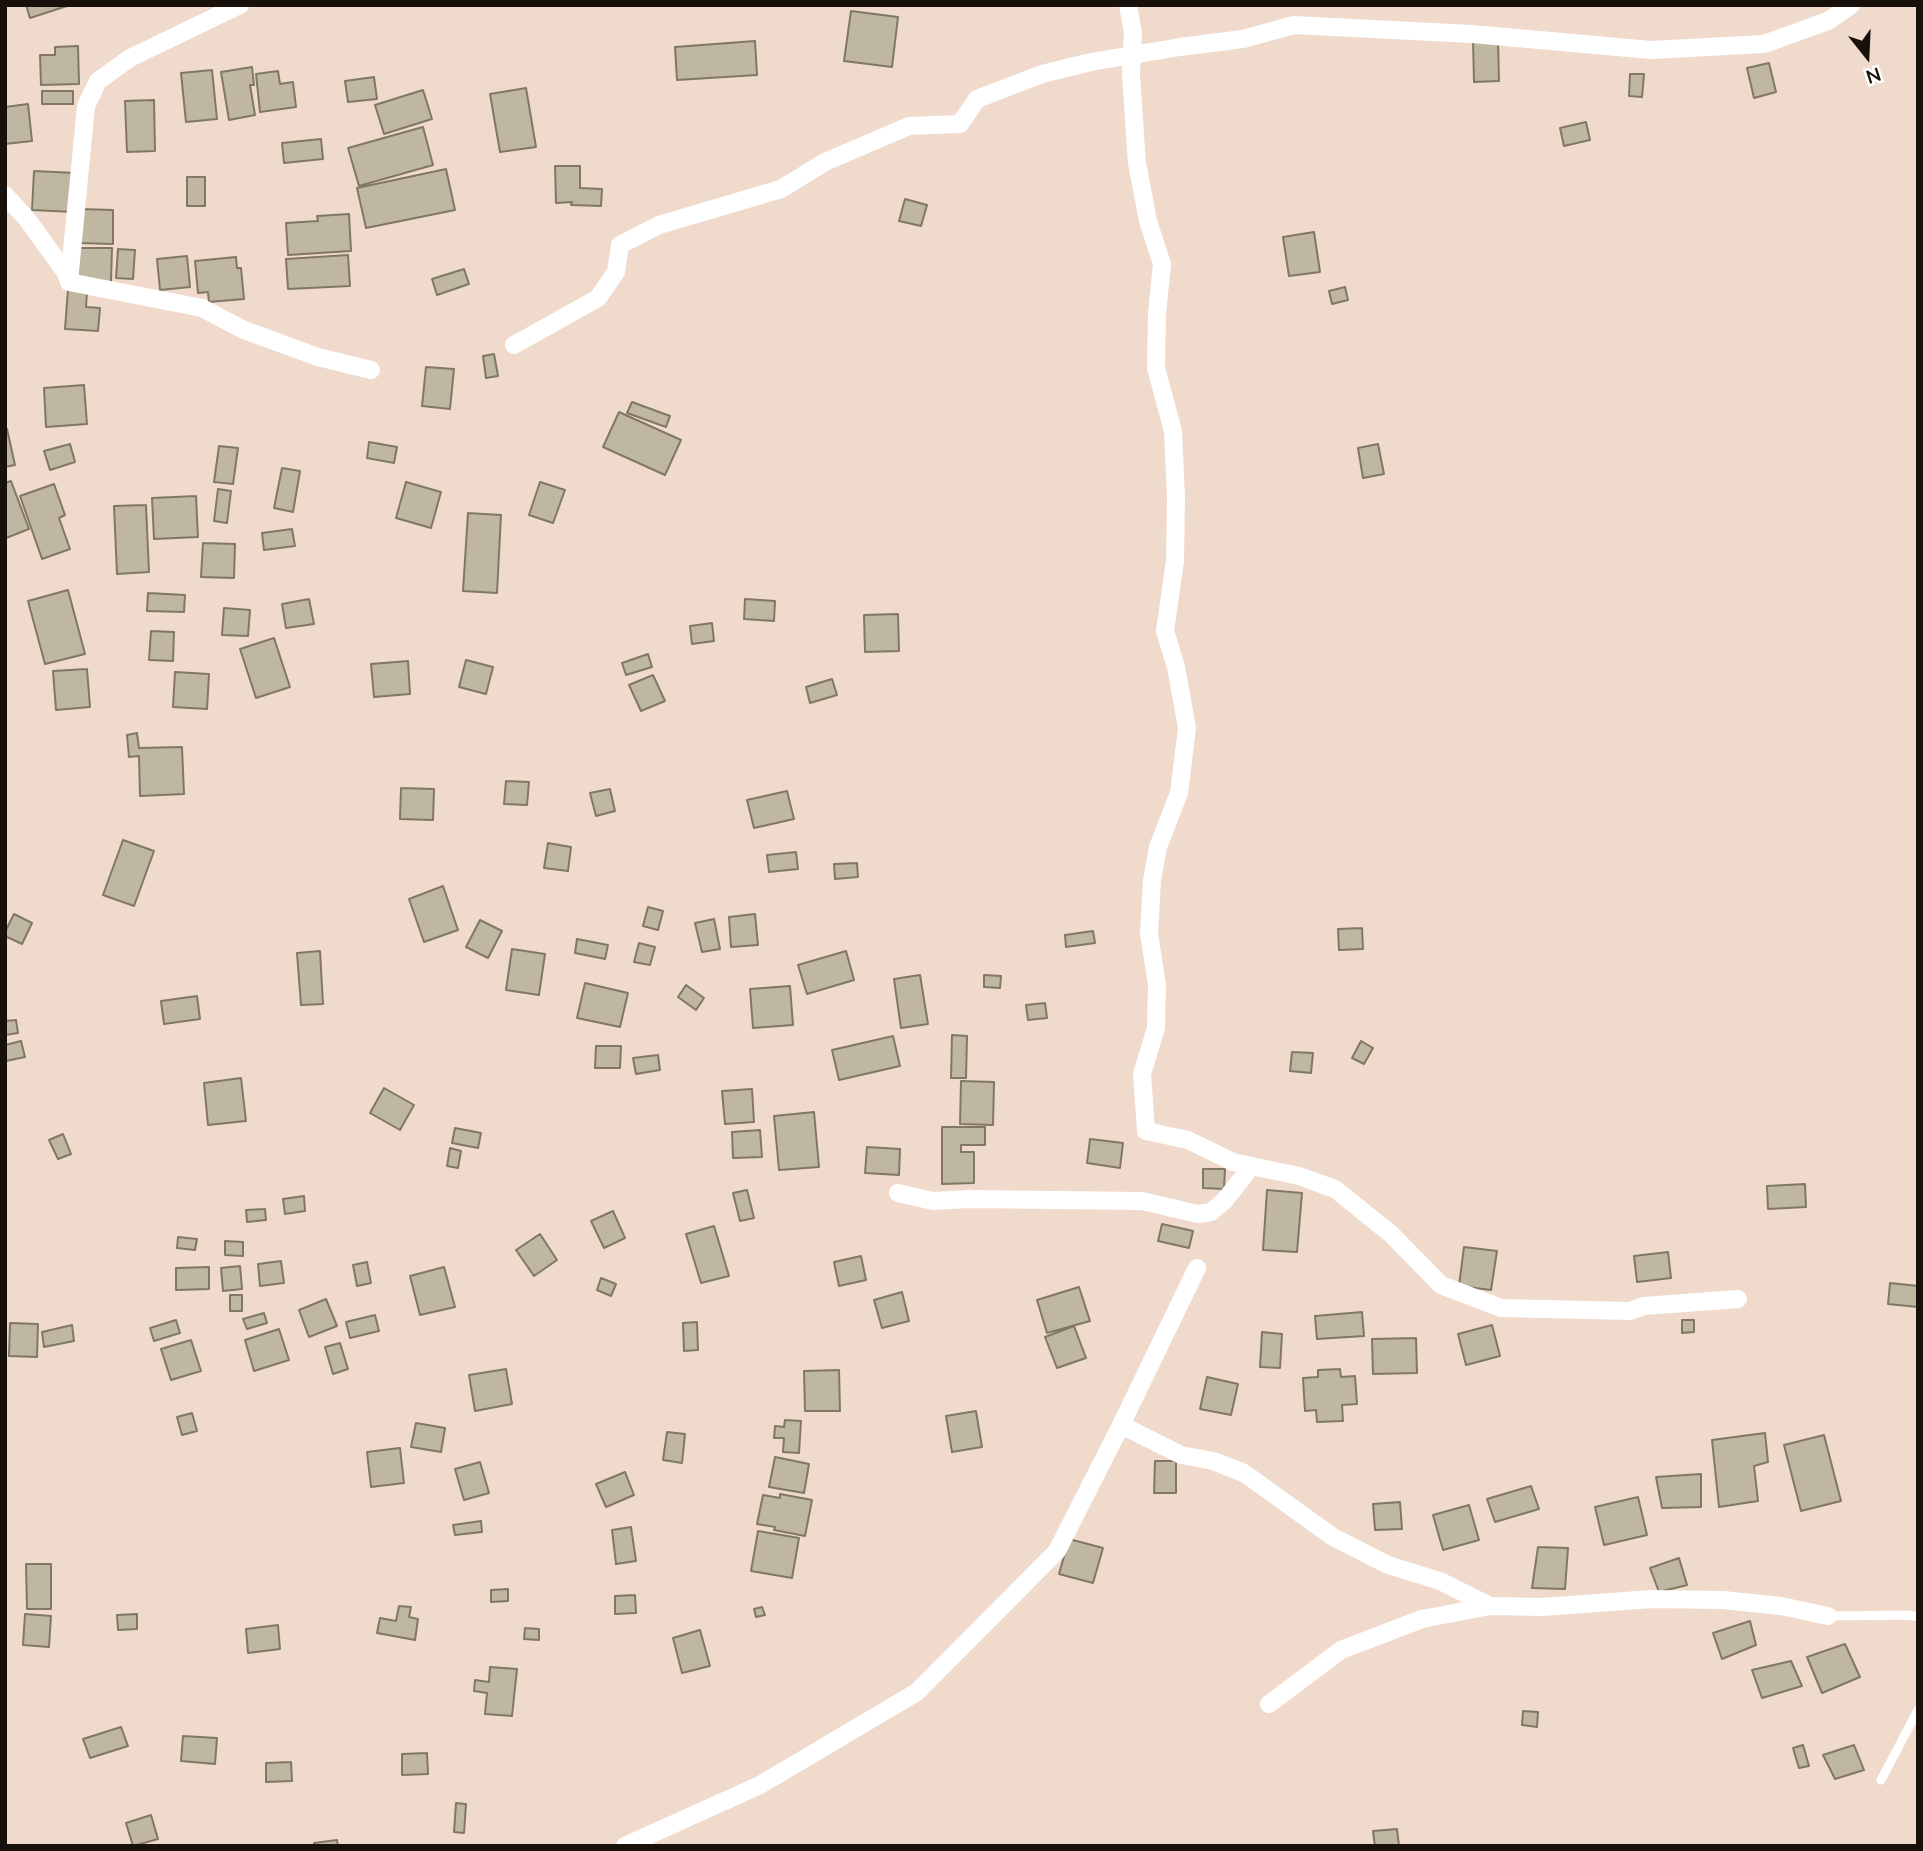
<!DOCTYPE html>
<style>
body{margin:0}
#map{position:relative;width:1923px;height:1851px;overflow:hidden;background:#efdacc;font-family:Mulish,sans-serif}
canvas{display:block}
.frame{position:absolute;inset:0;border:7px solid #17100b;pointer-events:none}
.north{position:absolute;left:1832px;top:21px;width:70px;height:70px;-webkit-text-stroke:5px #fff;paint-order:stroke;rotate:162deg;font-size:19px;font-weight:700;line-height:28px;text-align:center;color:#17100b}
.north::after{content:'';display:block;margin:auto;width:24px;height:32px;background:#17100b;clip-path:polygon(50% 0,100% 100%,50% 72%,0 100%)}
</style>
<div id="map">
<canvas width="1923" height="1851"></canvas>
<div class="frame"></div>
<div class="north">N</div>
</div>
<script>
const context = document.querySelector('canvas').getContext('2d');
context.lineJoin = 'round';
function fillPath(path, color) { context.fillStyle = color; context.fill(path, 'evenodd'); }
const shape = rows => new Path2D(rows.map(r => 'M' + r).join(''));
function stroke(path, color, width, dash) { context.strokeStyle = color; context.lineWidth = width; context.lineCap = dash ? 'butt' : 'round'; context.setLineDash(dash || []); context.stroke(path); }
const building = shape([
 [26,5,67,5,67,6,30,18,26,5],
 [851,11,898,17,892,67,844,61,851,11],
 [1498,39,1499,81,1474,82,1473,40,1498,39],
 [755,41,757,75,677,80,675,47,755,41],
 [78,46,79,84,41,85,40,55,55,55,55,47,78,46],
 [1769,63,1776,92,1754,98,1747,68,1769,63],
 [252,67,254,85,250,85,255,115,229,120,221,72,252,67],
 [212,70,217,119,186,122,181,73,212,70],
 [278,71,280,84,293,82,296,107,260,112,256,74,278,71],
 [1630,74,1644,74,1642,97,1629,96,1630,74],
 [374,77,377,99,348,102,345,81,374,77],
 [526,88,536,147,500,152,490,94,526,88],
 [423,90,432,119,384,134,375,105,423,90],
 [42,91,73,91,73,104,42,104,42,91],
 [154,100,155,151,127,152,125,101,154,100],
 [28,104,32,141,5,144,5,107,28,104],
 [1586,122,1590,140,1564,146,1560,128,1586,122],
 [423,127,433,165,359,186,348,148,423,127],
 [321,139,323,159,284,163,282,143,321,139],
 [555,166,580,166,580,188,602,189,601,206,571,205,572,202,556,203,555,166],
 [446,169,455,210,366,228,357,188,446,169],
 [34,171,76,173,74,212,32,210,34,171],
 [187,177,205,177,205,206,187,206,187,177],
 [905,199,927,205,921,226,899,221,905,199],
 [80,209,113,210,113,244,79,243,80,209],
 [349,214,351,251,288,255,286,223,318,221,317,216,349,214],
 [1314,232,1320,272,1289,276,1283,237,1314,232],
 [76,248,112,248,111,282,75,282,76,248],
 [118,249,135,250,133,279,116,278,118,249],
 [348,255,350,286,288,289,286,259,348,255],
 [187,256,190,287,160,290,157,259,187,256],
 [236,257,237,268,241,268,244,299,209,302,208,292,198,293,195,261,236,257],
 [464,269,469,284,437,295,432,279,464,269],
 [1345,287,1348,300,1332,304,1329,291,1345,287],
 [68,289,87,291,86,307,100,308,98,331,65,329,68,289],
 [494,354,498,376,486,378,483,356,494,354],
 [426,367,454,369,450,409,422,406,426,367],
 [84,385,87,424,46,427,44,388,84,385],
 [632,402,670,416,666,427,627,413,632,402],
 [619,412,681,440,665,475,603,447,619,412],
 [5,429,7,429,15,465,5,467,5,429],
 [369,442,397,447,394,463,367,458,369,442],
 [70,444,75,462,50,470,44,451,70,444],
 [1378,444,1384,474,1363,478,1358,448,1378,444],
 [219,446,238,448,233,484,214,482,219,446],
 [282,468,300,471,293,512,274,508,282,468],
 [11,481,29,529,6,538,5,483,11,481],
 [406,482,441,492,431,528,396,518,406,482],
 [540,482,565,490,553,523,529,515,540,482],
 [54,484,65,515,59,518,70,549,42,559,20,496,54,484],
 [218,489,231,491,227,523,214,521,218,489],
 [196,496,198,537,154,539,152,498,196,496],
 [146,505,149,572,117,574,114,506,146,505],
 [468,513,501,515,497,593,463,591,468,513],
 [292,529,295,546,264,550,262,533,292,529],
 [203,543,235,544,234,578,201,577,203,543],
 [68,590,85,654,45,664,28,601,68,590],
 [148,593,185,595,184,612,147,611,148,593],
 [309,599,314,624,286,628,282,604,309,599],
 [745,599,775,601,774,621,744,619,745,599],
 [224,608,250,610,248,636,222,635,224,608],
 [898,614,899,651,865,652,864,615,898,614],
 [712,623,714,641,692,644,690,626,712,623],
 [151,631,174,632,173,661,149,660,151,631],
 [274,638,290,687,256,698,240,649,274,638],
 [648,654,652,667,626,675,622,663,648,654],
 [466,660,493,667,486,694,459,687,466,660],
 [408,661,410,694,374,697,371,664,408,661],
 [87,669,90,707,56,710,53,671,87,669],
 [175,672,209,674,207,709,173,707,175,672],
 [653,675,665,701,641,711,629,685,653,675],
 [832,679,837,695,810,703,806,687,832,679],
 [137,733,139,748,182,747,184,794,140,796,139,756,129,757,127,735,137,733],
 [506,781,529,782,527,805,504,804,506,781],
 [401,788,434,789,433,820,400,819,401,788],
 [610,789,615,811,596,816,590,793,610,789],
 [787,791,794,819,754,828,747,800,787,791],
 [123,840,154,851,134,906,103,895,123,840],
 [548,843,571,847,568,871,544,868,548,843],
 [796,852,798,869,769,872,767,855,796,852],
 [857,863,858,877,835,879,834,864,857,863],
 [443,886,458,930,424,942,409,899,443,886],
 [648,907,663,911,658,930,643,926,648,907],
 [14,914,32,923,22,944,5,936,5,932,14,914],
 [755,914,758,945,731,947,729,917,755,914],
 [714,919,720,949,702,952,695,923,714,919],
 [480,920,502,931,488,958,466,947,480,920],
 [1362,928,1363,949,1339,950,1338,929,1362,928],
 [1093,931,1095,943,1066,947,1065,935,1093,931],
 [577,939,608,945,605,959,575,953,577,939],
 [639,943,655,947,650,965,634,962,639,943],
 [512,949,545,954,539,995,506,990,512,949],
 [320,951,323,1004,301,1005,297,953,320,951],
 [846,951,854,980,807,994,798,965,846,951],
 [920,975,928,1024,901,1028,894,979,920,975],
 [984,975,1001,976,1000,988,984,987,984,975],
 [585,983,628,993,620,1027,577,1018,585,983],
 [686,985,704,998,696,1010,678,997,686,985],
 [790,986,793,1025,753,1028,750,989,790,986],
 [197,996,200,1019,164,1024,161,1001,197,996],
 [1045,1003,1047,1018,1028,1020,1026,1005,1045,1003],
 [16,1020,18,1033,5,1035,5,1021,16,1020],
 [952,1035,967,1036,966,1078,951,1078,952,1035],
 [893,1036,900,1066,839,1080,832,1050,893,1036],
 [21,1041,25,1057,6,1061,5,1045,21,1041],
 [1361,1041,1373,1048,1364,1064,1352,1058,1361,1041],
 [596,1046,621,1046,620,1068,595,1068,596,1046],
 [1292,1052,1313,1053,1311,1073,1290,1071,1292,1052],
 [658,1055,660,1070,636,1074,633,1058,658,1055],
 [241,1078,246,1121,208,1125,204,1083,241,1078],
 [961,1081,994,1082,993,1125,960,1124,961,1081],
 [384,1088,414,1105,400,1130,370,1113,384,1088],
 [752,1089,754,1122,725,1124,722,1091,752,1089],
 [814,1112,819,1167,779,1170,774,1116,814,1112],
 [942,1127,985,1127,985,1145,961,1145,961,1152,974,1152,974,1183,942,1184,942,1127],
 [455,1128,481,1133,478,1148,452,1143,455,1128],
 [760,1130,762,1157,733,1158,732,1132,760,1130],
 [63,1134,71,1154,58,1159,49,1140,63,1134],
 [1090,1139,1123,1143,1120,1168,1087,1163,1090,1139],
 [867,1147,900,1149,899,1175,865,1173,867,1147],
 [450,1148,461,1151,458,1168,447,1166,450,1148],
 [1203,1169,1225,1169,1224,1189,1203,1188,1203,1169],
 [1805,1184,1806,1207,1768,1209,1767,1186,1805,1184],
 [747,1190,754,1218,740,1221,733,1193,747,1190],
 [1267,1190,1302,1193,1297,1252,1263,1250,1267,1190],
 [304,1196,305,1211,285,1214,283,1199,304,1196],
 [265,1209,266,1220,247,1222,246,1210,265,1209],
 [613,1211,625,1238,604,1248,591,1221,613,1211],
 [1162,1224,1193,1231,1189,1248,1158,1241,1162,1224],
 [714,1226,729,1276,701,1283,686,1234,714,1226],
 [540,1234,557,1260,534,1276,516,1250,540,1234],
 [178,1237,197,1239,195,1250,177,1248,178,1237],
 [225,1241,243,1242,243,1256,225,1255,225,1241],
 [1464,1247,1497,1251,1491,1290,1459,1286,1464,1247],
 [1668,1252,1671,1278,1637,1282,1634,1256,1668,1252],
 [861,1256,866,1280,839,1286,834,1262,861,1256],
 [281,1261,284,1283,260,1286,258,1264,281,1261],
 [367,1262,371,1283,357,1286,353,1265,367,1262],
 [240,1266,242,1289,223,1291,221,1268,240,1266],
 [209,1267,209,1289,176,1290,176,1268,209,1267],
 [444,1267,455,1307,420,1315,410,1276,444,1267],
 [601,1278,616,1284,611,1296,597,1290,601,1278],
 [1890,1283,1918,1286,1918,1307,1888,1304,1890,1283],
 [1079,1287,1090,1321,1047,1333,1037,1300,1079,1287],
 [902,1292,909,1321,882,1328,874,1300,902,1292],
 [230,1295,242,1295,242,1311,230,1311,230,1295],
 [326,1299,337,1326,309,1337,299,1310,326,1299],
 [1362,1312,1364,1336,1317,1339,1315,1316,1362,1312],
 [264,1313,267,1323,247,1329,243,1319,264,1313],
 [375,1315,379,1331,350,1338,346,1322,375,1315],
 [176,1320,180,1333,154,1341,150,1328,176,1320],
 [1682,1320,1694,1320,1694,1332,1682,1333,1682,1320],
 [697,1322,698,1350,684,1351,683,1323,697,1322],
 [10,1323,38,1324,37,1357,9,1356,10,1323],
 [72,1325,74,1341,44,1347,42,1332,72,1325],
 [1492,1325,1500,1356,1466,1365,1458,1334,1492,1325],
 [1074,1326,1086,1358,1057,1368,1045,1337,1074,1326],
 [279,1329,289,1360,254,1371,245,1340,279,1329],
 [1262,1332,1282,1334,1280,1368,1260,1367,1262,1332],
 [1416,1338,1417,1373,1373,1374,1372,1339,1416,1338],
 [191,1340,201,1371,171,1380,161,1349,191,1340],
 [340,1343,348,1369,333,1374,325,1347,340,1343],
 [506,1369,512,1404,475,1411,469,1375,506,1369],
 [1340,1369,1341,1377,1355,1376,1357,1404,1342,1405,1343,1421,1317,1422,1316,1410,1305,1411,1303,1378,1318,1377,1318,1370,1340,1369],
 [839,1370,840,1411,805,1411,804,1371,839,1370],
 [1207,1377,1238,1384,1231,1415,1200,1409,1207,1377],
 [976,1411,982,1447,952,1452,946,1416,976,1411],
 [192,1413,197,1431,182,1435,177,1417,192,1413],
 [785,1420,801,1421,799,1453,783,1452,784,1438,774,1438,775,1426,784,1427,785,1420],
 [416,1423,445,1428,441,1452,411,1447,416,1423],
 [667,1432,685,1434,682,1463,663,1460,667,1432],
 [1765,1433,1768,1462,1754,1466,1758,1501,1719,1507,1712,1440,1765,1433],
 [1824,1435,1841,1501,1801,1511,1784,1445,1824,1435],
 [400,1448,404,1483,371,1487,367,1452,400,1448],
 [775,1457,809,1464,804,1493,769,1487,775,1457],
 [1155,1461,1176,1461,1176,1493,1154,1493,1155,1461],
 [480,1462,489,1493,464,1500,455,1469,480,1462],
 [625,1472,634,1495,606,1507,596,1484,625,1472],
 [1701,1474,1701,1507,1662,1508,1656,1477,1701,1474],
 [1531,1486,1539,1509,1495,1522,1487,1499,1531,1486],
 [780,1494,812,1500,805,1536,774,1530,775,1527,757,1524,763,1495,780,1498,780,1494],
 [1638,1497,1647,1535,1604,1545,1595,1507,1638,1497],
 [1400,1502,1402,1529,1375,1530,1373,1504,1400,1502],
 [1469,1505,1479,1540,1443,1550,1433,1515,1469,1505],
 [481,1521,482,1532,455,1535,453,1525,481,1521],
 [631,1527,636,1561,616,1564,612,1530,631,1527],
 [758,1531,799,1538,792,1578,751,1571,758,1531],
 [1069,1539,1103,1548,1093,1583,1059,1574,1069,1539],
 [1538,1547,1568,1548,1565,1589,1532,1588,1538,1547],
 [1679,1558,1687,1585,1659,1592,1650,1568,1679,1558],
 [26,1564,51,1564,51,1609,27,1609,26,1564],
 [508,1589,508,1601,491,1602,491,1590,508,1589],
 [635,1595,636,1613,615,1614,615,1596,635,1595],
 [399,1606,411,1607,409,1617,418,1619,415,1640,377,1633,380,1618,396,1621,399,1606],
 [762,1607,765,1615,756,1617,754,1609,762,1607],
 [25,1614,51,1616,49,1647,23,1645,25,1614],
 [137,1614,137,1629,118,1630,117,1615,137,1614],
 [1750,1621,1756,1645,1722,1659,1713,1633,1750,1621],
 [278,1625,280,1649,248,1653,246,1629,278,1625],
 [525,1628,539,1629,539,1640,524,1639,525,1628],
 [700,1630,710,1666,682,1673,673,1638,700,1630],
 [1845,1644,1860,1677,1822,1693,1807,1657,1845,1644],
 [1791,1661,1802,1686,1762,1698,1752,1670,1791,1661],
 [490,1667,517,1669,512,1716,485,1714,487,1693,474,1691,475,1680,489,1682,490,1667],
 [1523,1711,1538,1712,1537,1727,1522,1725,1523,1711],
 [121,1727,128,1746,90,1758,83,1739,121,1727],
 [183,1736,217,1738,215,1764,181,1761,183,1736],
 [1803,1745,1809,1766,1799,1768,1793,1748,1803,1745],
 [1854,1745,1864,1770,1835,1779,1823,1755,1854,1745],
 [427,1753,428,1774,402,1775,402,1754,427,1753],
 [291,1762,292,1781,266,1782,266,1763,291,1762],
 [456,1803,466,1804,464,1833,454,1832,456,1803],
 [151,1815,158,1839,133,1846,126,1823,151,1815],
 [1397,1829,1399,1846,1375,1846,1373,1831,1397,1829],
 [337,1840,338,1846,314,1846,314,1843,337,1840]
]);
fillPath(building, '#c0b7a2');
stroke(building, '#807864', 2);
stroke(shape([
 [1828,1616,1909,1615,1918,1617],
 [1881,1780,1918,1710]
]), '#fff', 9);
stroke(shape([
 [1128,5,1133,33,1131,76,1137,163,1148,221,1162,264,1157,314,1156,368,1173,431,1176,497,1175,561,1165,631,1176,667,1187,728,1179,793,1158,847,1152,880,1149,933,1157,985,1156,1028,1142,1074,1146,1131,1188,1140,1233,1162,1299,1176,1335,1189,1391,1234,1441,1285,1501,1308,1630,1311,1644,1306,1738,1299],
 [5,195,27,219,66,273,69,282,202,308,244,330,318,357,371,370],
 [69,282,86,106,98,81,130,58,240,5],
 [514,345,598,298,616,272,620,245,659,225,781,189,825,162,909,126,960,124,977,99,1042,74,1091,62,1180,47,1243,39,1294,25,1472,34,1651,50,1764,44,1828,21,1851,5],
 [898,1193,933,1201,969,1199,1142,1201,1198,1214,1211,1212,1224,1201,1252,1166],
 [1127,1428,1181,1455,1213,1461,1244,1473,1333,1537,1388,1565,1440,1581,1490,1606],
 [1269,1704,1341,1650,1422,1619,1490,1606,1542,1607,1652,1599,1723,1600,1781,1606,1828,1616],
 [625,1846,760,1785,917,1692,1057,1551,1122,1423,1197,1268]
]), '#fff', 18);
</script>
